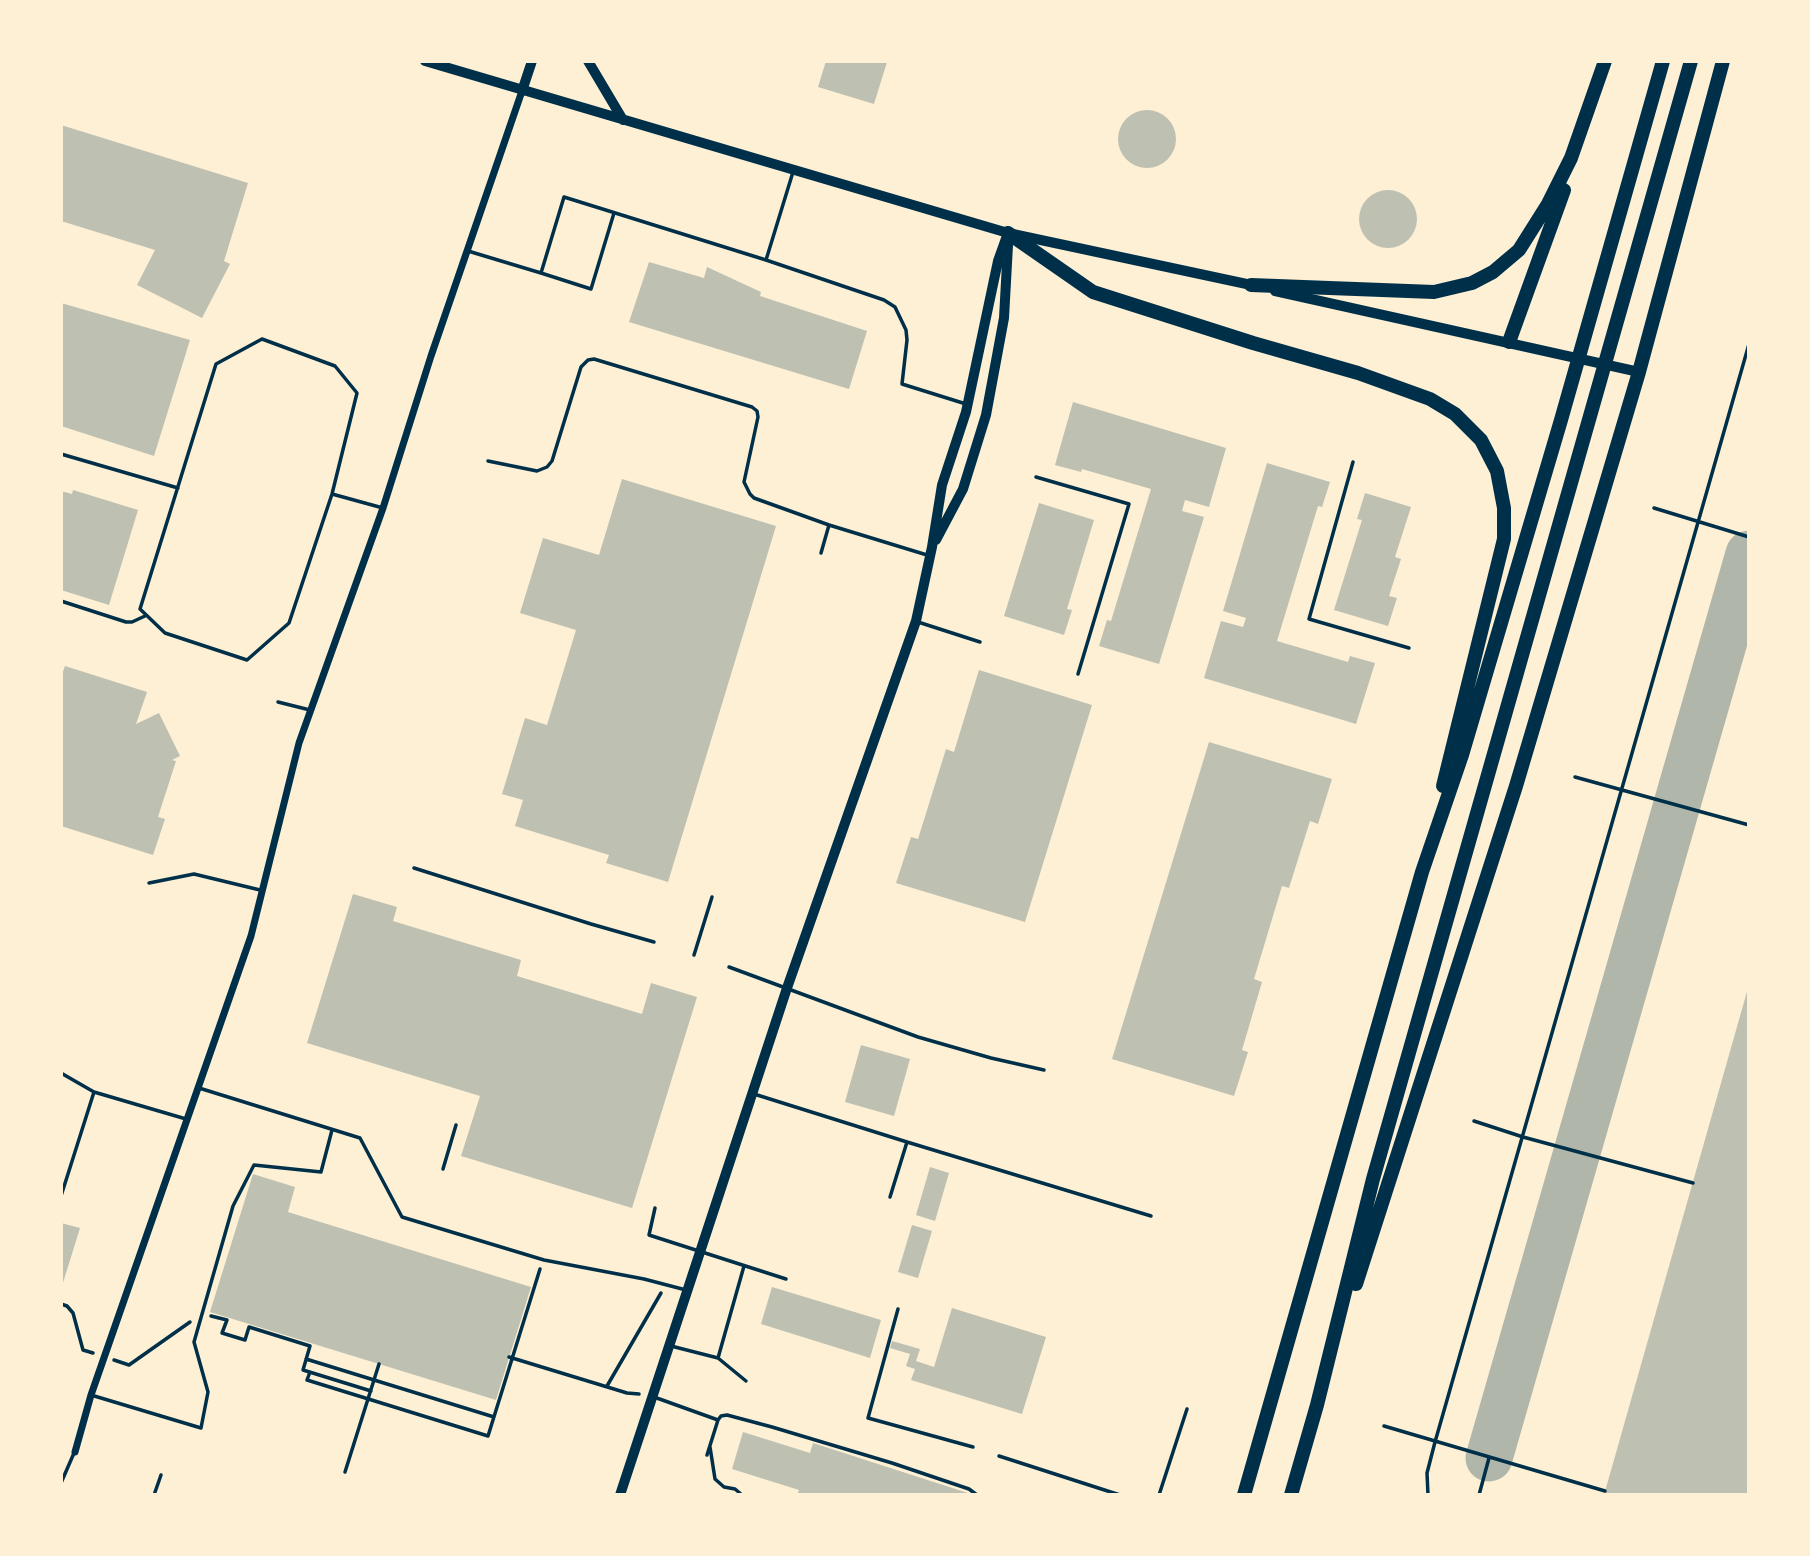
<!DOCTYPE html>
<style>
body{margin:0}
#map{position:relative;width:1810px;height:1556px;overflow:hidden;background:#fdf0d5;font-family:"Fira Sans Condensed",sans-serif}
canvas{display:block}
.frame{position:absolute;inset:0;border:63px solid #fdf0d5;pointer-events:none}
</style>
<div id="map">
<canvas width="1810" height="1556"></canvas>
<div class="frame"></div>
</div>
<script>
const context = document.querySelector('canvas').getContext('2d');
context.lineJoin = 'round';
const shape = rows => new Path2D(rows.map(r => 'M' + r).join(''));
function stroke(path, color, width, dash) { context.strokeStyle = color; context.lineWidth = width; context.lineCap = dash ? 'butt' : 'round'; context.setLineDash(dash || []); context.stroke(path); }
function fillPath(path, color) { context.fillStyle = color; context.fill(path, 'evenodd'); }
stroke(shape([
 [1489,1458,1749,554]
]), '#b1b6ab', 47);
fillPath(shape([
 [826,61,887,62,874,104,818,87],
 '1118 139a29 29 0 1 1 58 0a29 29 0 1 1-58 0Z',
 [61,125,248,183,224,261,230,264,202,318,137,285,155,250,61,221],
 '1359 219a29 29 0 1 1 58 0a29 29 0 1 1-58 0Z',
 [649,262,704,278,707,267,761,292,760,296,867,331,849,389,629,322],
 [61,303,190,340,154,456,61,426],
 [1073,402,1226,448,1209,507,1185,500,1182,511,1204,517,1159,664,1099,646,1107,620,1111,621,1151,489,1082,469,1081,472,1055,465],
 [1267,463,1330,482,1322,507,1318,506,1277,641,1348,662,1350,656,1375,663,1356,724,1204,678,1221,621,1243,627,1246,618,1223,611],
 [622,479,776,526,668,882,606,863,609,855,515,826,523,800,502,794,525,718,547,725,576,630,520,613,543,538,599,555],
 [73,490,138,510,109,605,61,590,61,491,72,494],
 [1365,493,1411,507,1395,557,1401,559,1389,596,1397,598,1388,626,1334,610,1362,520,1357,519],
 [1039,503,1094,520,1067,609,1072,610,1064,635,1004,616],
 [65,666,147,692,136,724,159,713,180,756,172,760,176,761,158,817,165,819,153,855,61,826,61,677],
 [979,670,1092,705,1025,922,896,883,911,837,918,839,946,749,954,752],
 [1209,742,1332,779,1318,824,1310,821,1289,888,1282,886,1254,979,1262,982,1242,1050,1248,1052,1234,1096,1112,1059],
 [353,894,397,907,393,921,521,960,517,976,642,1014,651,983,697,997,632,1208,461,1156,480,1096,307,1043],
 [1748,988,1749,1495,1604,1495],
 [861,1045,910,1059,894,1116,845,1102],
 [930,1167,949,1173,935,1221,916,1215],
 [253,1174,295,1187,288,1212,531,1287,496,1400,210,1312],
 [61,1223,80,1228,62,1286,61,1286],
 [912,1225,932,1231,918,1278,898,1272],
 [772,1287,881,1320,870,1358,761,1324],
 [952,1308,1046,1337,1022,1414,911,1380,915,1369,906,1366,910,1354,890,1348,892,1341,920,1349,916,1361,934,1367],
 [743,1432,810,1453,813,1443,974,1495,797,1495,799,1490,732,1469]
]), '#bec0b2');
stroke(shape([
 [61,1304,67,1306,73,1313,83,1350,93,1353],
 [211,1316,227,1320,222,1333,245,1340,249,1327,310,1346,303,1370,371,1391],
 [509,1357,627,1393,639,1394],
 [306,1359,494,1417],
 [114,1360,129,1365,190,1322],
 [310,1372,307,1380,488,1436,540,1269],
 [607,1386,661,1293],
 [345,1472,379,1364]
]), '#003049', 3.5);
stroke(shape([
 [468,251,541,273,564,197,766,260,793,172],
 [766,260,884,300,895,307,906,330,907,340,902,384,966,404],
 [541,273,591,289,614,213],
 [262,339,335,366,357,393,332,494,289,623,247,660,165,633,140,609,216,364,262,339],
 [61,454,178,488],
 [488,461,537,471,547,467,552,461,581,367,588,360,594,359,752,407,757,411,758,417,744,482,750,494,754,498,829,525],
 [1353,462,1309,619,1409,648],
 [1036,477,1129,504,1078,674],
 [332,494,383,508],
 [1654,508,1749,537],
 [821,553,829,525,927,555],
 [61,601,126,622,132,622,145,616],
 [918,622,980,642],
 [278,702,310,710],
 [1575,777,1749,825],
 [414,868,591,924,654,942],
 [149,883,194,874,260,890],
 [694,955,712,897],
 [729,967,918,1037,991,1058,1044,1070],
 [61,1073,94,1092,186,1119],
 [199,1088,360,1138,402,1217,544,1260,644,1279,686,1290],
 [754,1094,907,1142,890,1197],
 [1474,1121,1523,1137,1693,1183],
 [907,1142,1151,1216],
 [443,1169,456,1125],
 [61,1196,94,1092],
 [655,1208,649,1235,786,1279],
 [898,1309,868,1418,973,1447],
 [671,1346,718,1358,746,1381],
 [718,1358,744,1266],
 [91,1395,201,1428,208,1392,194,1342,233,1206,254,1165,321,1172,332,1130],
 [654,1397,718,1420,707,1455],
 [718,1420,721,1416,727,1415,772,1427,892,1463,969,1489,977,1495],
 [1384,1426,1605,1491],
 [710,1447,715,1479,724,1487,735,1489,742,1495],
 [999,1456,1120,1495],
 [61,1483,74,1453],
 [154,1495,161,1475],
 [1159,1495,1187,1409],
 [1428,1495,1427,1473,1435,1442,1749,344],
 [1479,1495,1489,1458]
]), '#003049', 3.5);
stroke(shape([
 [75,1452,91,1395,251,936,299,743,383,508,431,356,522,91]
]), '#003049', 7);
stroke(shape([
 [522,91,532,61],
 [936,540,963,489,986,415,1004,318,1008,245],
 [620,1495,787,988,916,621,932,547,942,485,966,412,998,261,1008,233]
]), '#003049', 10);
stroke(shape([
 [425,61,1008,233,1256,286],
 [588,61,623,120],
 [1275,291,1639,372]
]), '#003049', 10);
stroke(shape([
 [1008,233,1093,292,1253,343,1358,373,1430,399,1455,414,1481,440,1497,471,1504,508,1504,539,1443,786],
 [1251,285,1434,292,1472,283,1493,272,1519,250,1548,204,1571,158,1605,61],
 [1509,342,1564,190],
 [1356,1284,1516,786,1639,372,1723,61],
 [1244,1495,1422,872,1462,755,1561,420,1663,61],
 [1291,1495,1317,1405,1373,1179,1691,61]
]), '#003049', 14);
</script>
